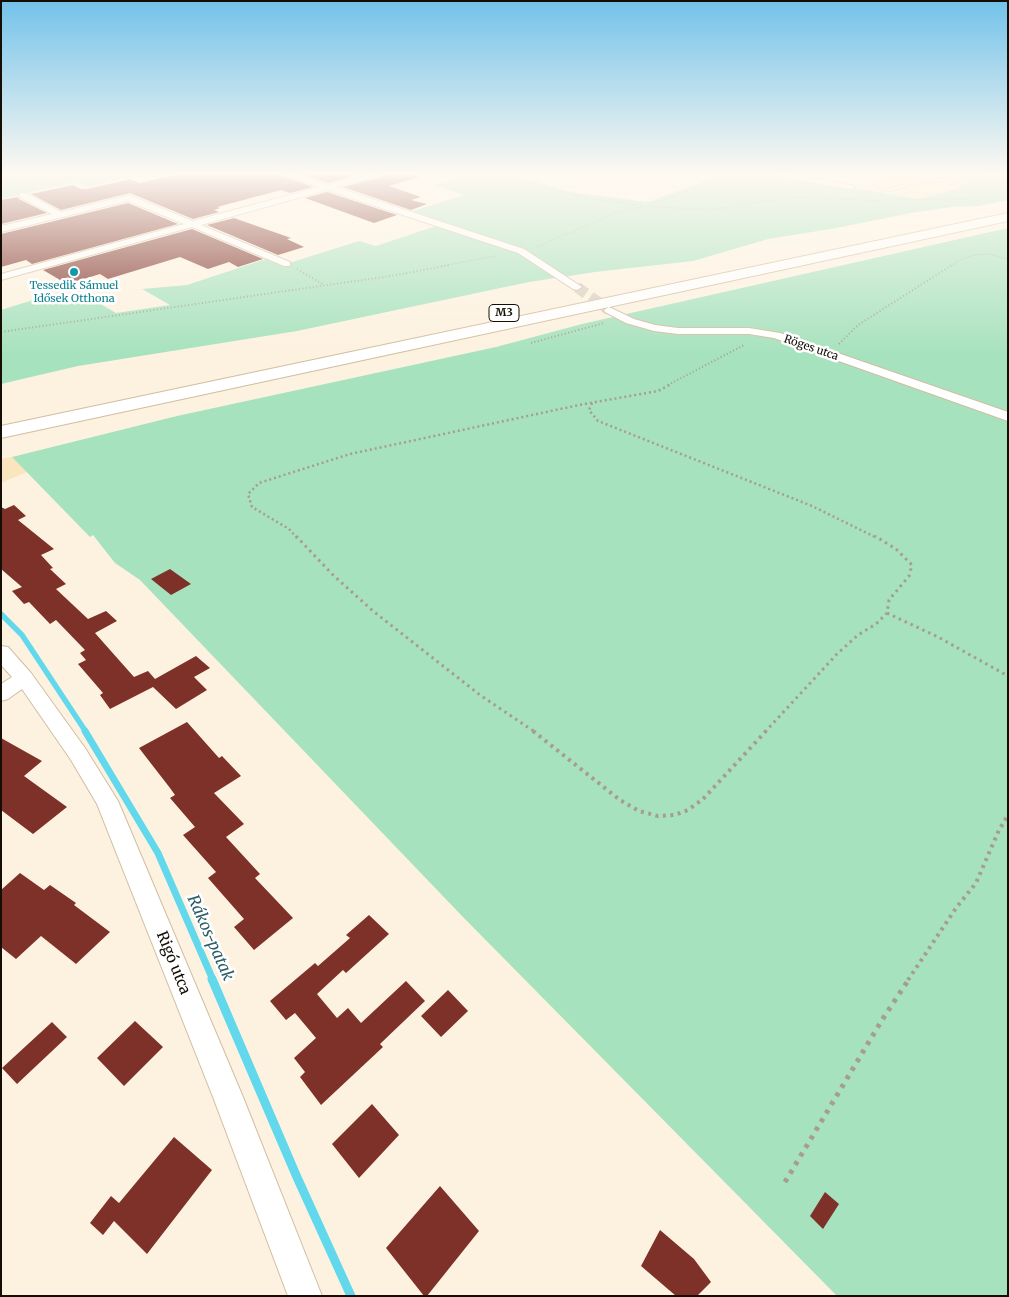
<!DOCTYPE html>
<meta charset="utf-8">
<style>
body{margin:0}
#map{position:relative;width:1009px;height:1297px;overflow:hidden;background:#fdf2e0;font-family:Merriweather,serif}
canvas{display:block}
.frame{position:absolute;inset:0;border:2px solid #140e04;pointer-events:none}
</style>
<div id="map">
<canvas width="1009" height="1297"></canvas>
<div class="frame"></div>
</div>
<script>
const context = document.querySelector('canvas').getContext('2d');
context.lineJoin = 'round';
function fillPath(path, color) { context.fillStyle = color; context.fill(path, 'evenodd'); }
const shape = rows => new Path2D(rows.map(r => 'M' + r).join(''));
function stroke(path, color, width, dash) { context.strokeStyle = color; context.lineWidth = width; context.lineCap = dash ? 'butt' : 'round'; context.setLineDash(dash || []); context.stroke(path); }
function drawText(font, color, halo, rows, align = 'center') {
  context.font = font + ' Merriweather,serif'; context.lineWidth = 5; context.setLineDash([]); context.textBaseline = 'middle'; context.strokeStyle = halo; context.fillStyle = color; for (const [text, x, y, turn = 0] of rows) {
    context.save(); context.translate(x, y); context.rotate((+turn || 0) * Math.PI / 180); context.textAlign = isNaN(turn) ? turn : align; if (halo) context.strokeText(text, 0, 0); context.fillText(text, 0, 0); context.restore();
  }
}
fillPath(shape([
 [901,173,967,173,979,175,957,189,919,199,856,187],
 [12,457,27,472,1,483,1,459]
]), '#fae5bf');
fillPath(shape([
 [1,173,148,173,86,187,76,182,1,199],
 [478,173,501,173,576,193,648,202,728,173,765,173,919,199,957,189,979,175,1008,179,1008,200,979,206,952,207,911,213,831,229,768,239,693,261,595,272,529,282,297,331,78,366,1,384,1,310,33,300,85,295,116,313,170,305,142,289,187,285,266,259,283,265,359,241,376,246,442,224,410,212,464,195,434,185],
 [1008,228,1008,1296,837,1296,462,916,140,580,115,563,93,535,90,537,12,457,177,416,496,347,582,324]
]), '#a7e2be');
stroke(shape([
 [1,614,22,635,86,732]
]), '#62d8ec', 5.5);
stroke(shape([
 [85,731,158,853,213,980]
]), '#62d8ec', 7);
stroke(shape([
 [212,979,296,1175,351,1296]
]), '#62d8ec', 9);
fillPath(shape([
 [186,172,280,172,281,175,313,187,290,193,281,190,217,207,220,208,214,210,219,212,193,219,130,193,61,210,31,194,73,185,81,189,87,189,130,179,140,183],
 [296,172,367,172,328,183],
 [385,172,418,172,419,177,389,186,421,197,411,200,427,204,411,210,343,187,382,177],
 [327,192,397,215,374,223,305,198],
 [18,197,19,199,47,213,1,224,1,200],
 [128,203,178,224,32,264,26,260,1,267,1,234],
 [234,218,291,238,287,239,304,247,278,255,207,225],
 [192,229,263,259,238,267,229,262,208,269,180,257,108,279,100,274,67,284,43,270],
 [14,505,26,516,18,520,54,549,41,555,53,568,50,569,66,584,56,589,88,619,106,611,117,621,95,633,134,677,148,671,155,679,196,656,210,668,194,677,207,690,176,709,153,687,110,709,100,695,103,693,78,664,86,660,80,653,85,650,56,620,50,624,29,602,24,604,12,591,22,587,1,569,1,507,5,509],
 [170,569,191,584,171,595,151,579],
 [187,722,219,758,222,756,241,776,214,793,244,824,226,837,260,874,255,878,293,918,254,950,234,927,244,919,208,878,216,872,183,835,195,827,170,798,175,795,170,788,139,748],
 [1,738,42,761,24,776,67,807,33,834,1,810],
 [20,873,44,890,50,885,76,903,74,905,110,932,76,964,41,936,16,959,1,947,1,890],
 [369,915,389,934,346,973,343,970,317,994,337,1018,348,1008,361,1023,406,981,425,1001,380,1044,383,1047,321,1105,300,1077,305,1072,294,1058,316,1038,295,1013,286,1020,270,1001,315,963,318,966,350,938,346,935],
 [448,990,468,1011,441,1037,421,1016],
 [135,1021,163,1047,124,1086,97,1058],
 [52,1022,67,1037,17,1084,2,1068],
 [372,1104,399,1135,359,1178,332,1144],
 [174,1137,212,1170,147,1254,114,1221,103,1235,90,1223,111,1196,119,1203],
 [440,1186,479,1231,427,1296,424,1296,386,1248],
 [825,1192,839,1204,823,1229,810,1216],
 [660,1230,694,1259,711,1282,697,1296,676,1296,641,1266]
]), '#7e3128');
stroke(shape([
 [577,287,609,310]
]), '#dad0bf', 11, [11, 5.5]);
const service = shape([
 [914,173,917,173,962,185,960,186,929,179,889,191,879,188,881,187,889,189,925,178,914,173]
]);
const minor = shape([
 [282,173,292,173,328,185,372,173,383,173,382,175,336,187,524,249,582,287,577,290,573,289,518,253,327,190,201,225,290,262,290,266,284,266,192,227,1,280,1,274,184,224,128,201,1,232,1,226,52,214,20,197,20,193,26,193,61,212,129,195,193,221,319,187,282,173],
 [766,173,781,173,851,185,855,187,851,189,770,175,766,173],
 [973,173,1008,173,1008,175,996,178,973,173],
 [609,307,634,319,655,325,678,328,749,328,780,333,1008,412,1008,421,774,338,749,334,678,334,654,331,626,323,605,312,604,310,609,307],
 [1,646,8,647,31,673,85,748,118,801,243,1097,322,1296,288,1296,213,1097,97,804,71,760,22,689,8,699,1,701,1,684,12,677,1,665,1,646]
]);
const motorway = shape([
 [1008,213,1008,221,1,438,1,426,1008,213]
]);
stroke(service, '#d0bea1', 2);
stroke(minor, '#d0bea1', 2);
stroke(motorway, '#d0bea1', 2);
stroke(shape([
 [497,174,586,198,643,206,711,210,790,197,884,201],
 [33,186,93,173],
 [1,193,12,191],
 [895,200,973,199,988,196,1001,187],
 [653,204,734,173],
 [537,247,615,213,643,206],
 [442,266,496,256],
 [950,266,962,259,974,255,988,254,1008,259]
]), '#a69d8e', 1, [1, 2]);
stroke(shape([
 [297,269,324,285],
 [1,332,397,275,449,265],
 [531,343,604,323],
 [839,344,858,325,952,265],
 [668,385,744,345]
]), '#a69d8e', 2, [1, 2.5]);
stroke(shape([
 [592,403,589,410,598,421,812,506,877,538],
 [297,538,289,529,252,507,248,494,259,483,350,454,579,405,658,391,671,384]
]), '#a69d8e', 2.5, [2, 3]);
stroke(shape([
 [296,536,333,575,373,611,480,695,535,732],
 [887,613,938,637,1008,676],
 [765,732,837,654,858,635,876,624,887,613,889,600,909,576,912,565,896,549,875,536]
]), '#a69d8e', 3, [2.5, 4]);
stroke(shape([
 [533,731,620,800,639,811,658,816,675,815,688,810,703,799,766,731],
 [908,980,956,908,976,883,999,830,1008,815]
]), '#a69d8e', 4, [3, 4.5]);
stroke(shape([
 [785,1182,882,1020,909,979]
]), '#a69d8e', 5, [4, 6]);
fillPath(service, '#fff');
fillPath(minor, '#fff');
fillPath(motorway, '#fff');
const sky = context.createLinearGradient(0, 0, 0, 354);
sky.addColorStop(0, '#72c2ea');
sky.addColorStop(0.49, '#fef9f1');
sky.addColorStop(1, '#fef9f100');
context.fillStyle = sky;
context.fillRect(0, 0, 1009, 354);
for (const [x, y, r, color] of [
 [74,272,5,"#0f9aa8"]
]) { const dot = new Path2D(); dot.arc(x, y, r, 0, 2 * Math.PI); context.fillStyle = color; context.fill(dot); stroke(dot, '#fff', 2); }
drawText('11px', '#0d838f', '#fff', [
 ["Tessedik Sámuel",74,286],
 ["Idősek Otthona",74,299]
]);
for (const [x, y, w] of [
 [504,313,30]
]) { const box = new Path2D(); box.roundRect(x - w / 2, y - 8.5, w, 17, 4); context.fillStyle = '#fff'; context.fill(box); stroke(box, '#140e04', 1); }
drawText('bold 11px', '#140e04', null, [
 ["M3",504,313]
]);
drawText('11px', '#140e04', '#fff', [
 ["Röges utca",811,348,19]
]);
drawText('15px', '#140e04', '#fff', [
 ["Rigó utca",173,963,68]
]);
drawText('italic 16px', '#2a5d66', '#fff', [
 ["Rákos-patak",210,938,66]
]);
</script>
